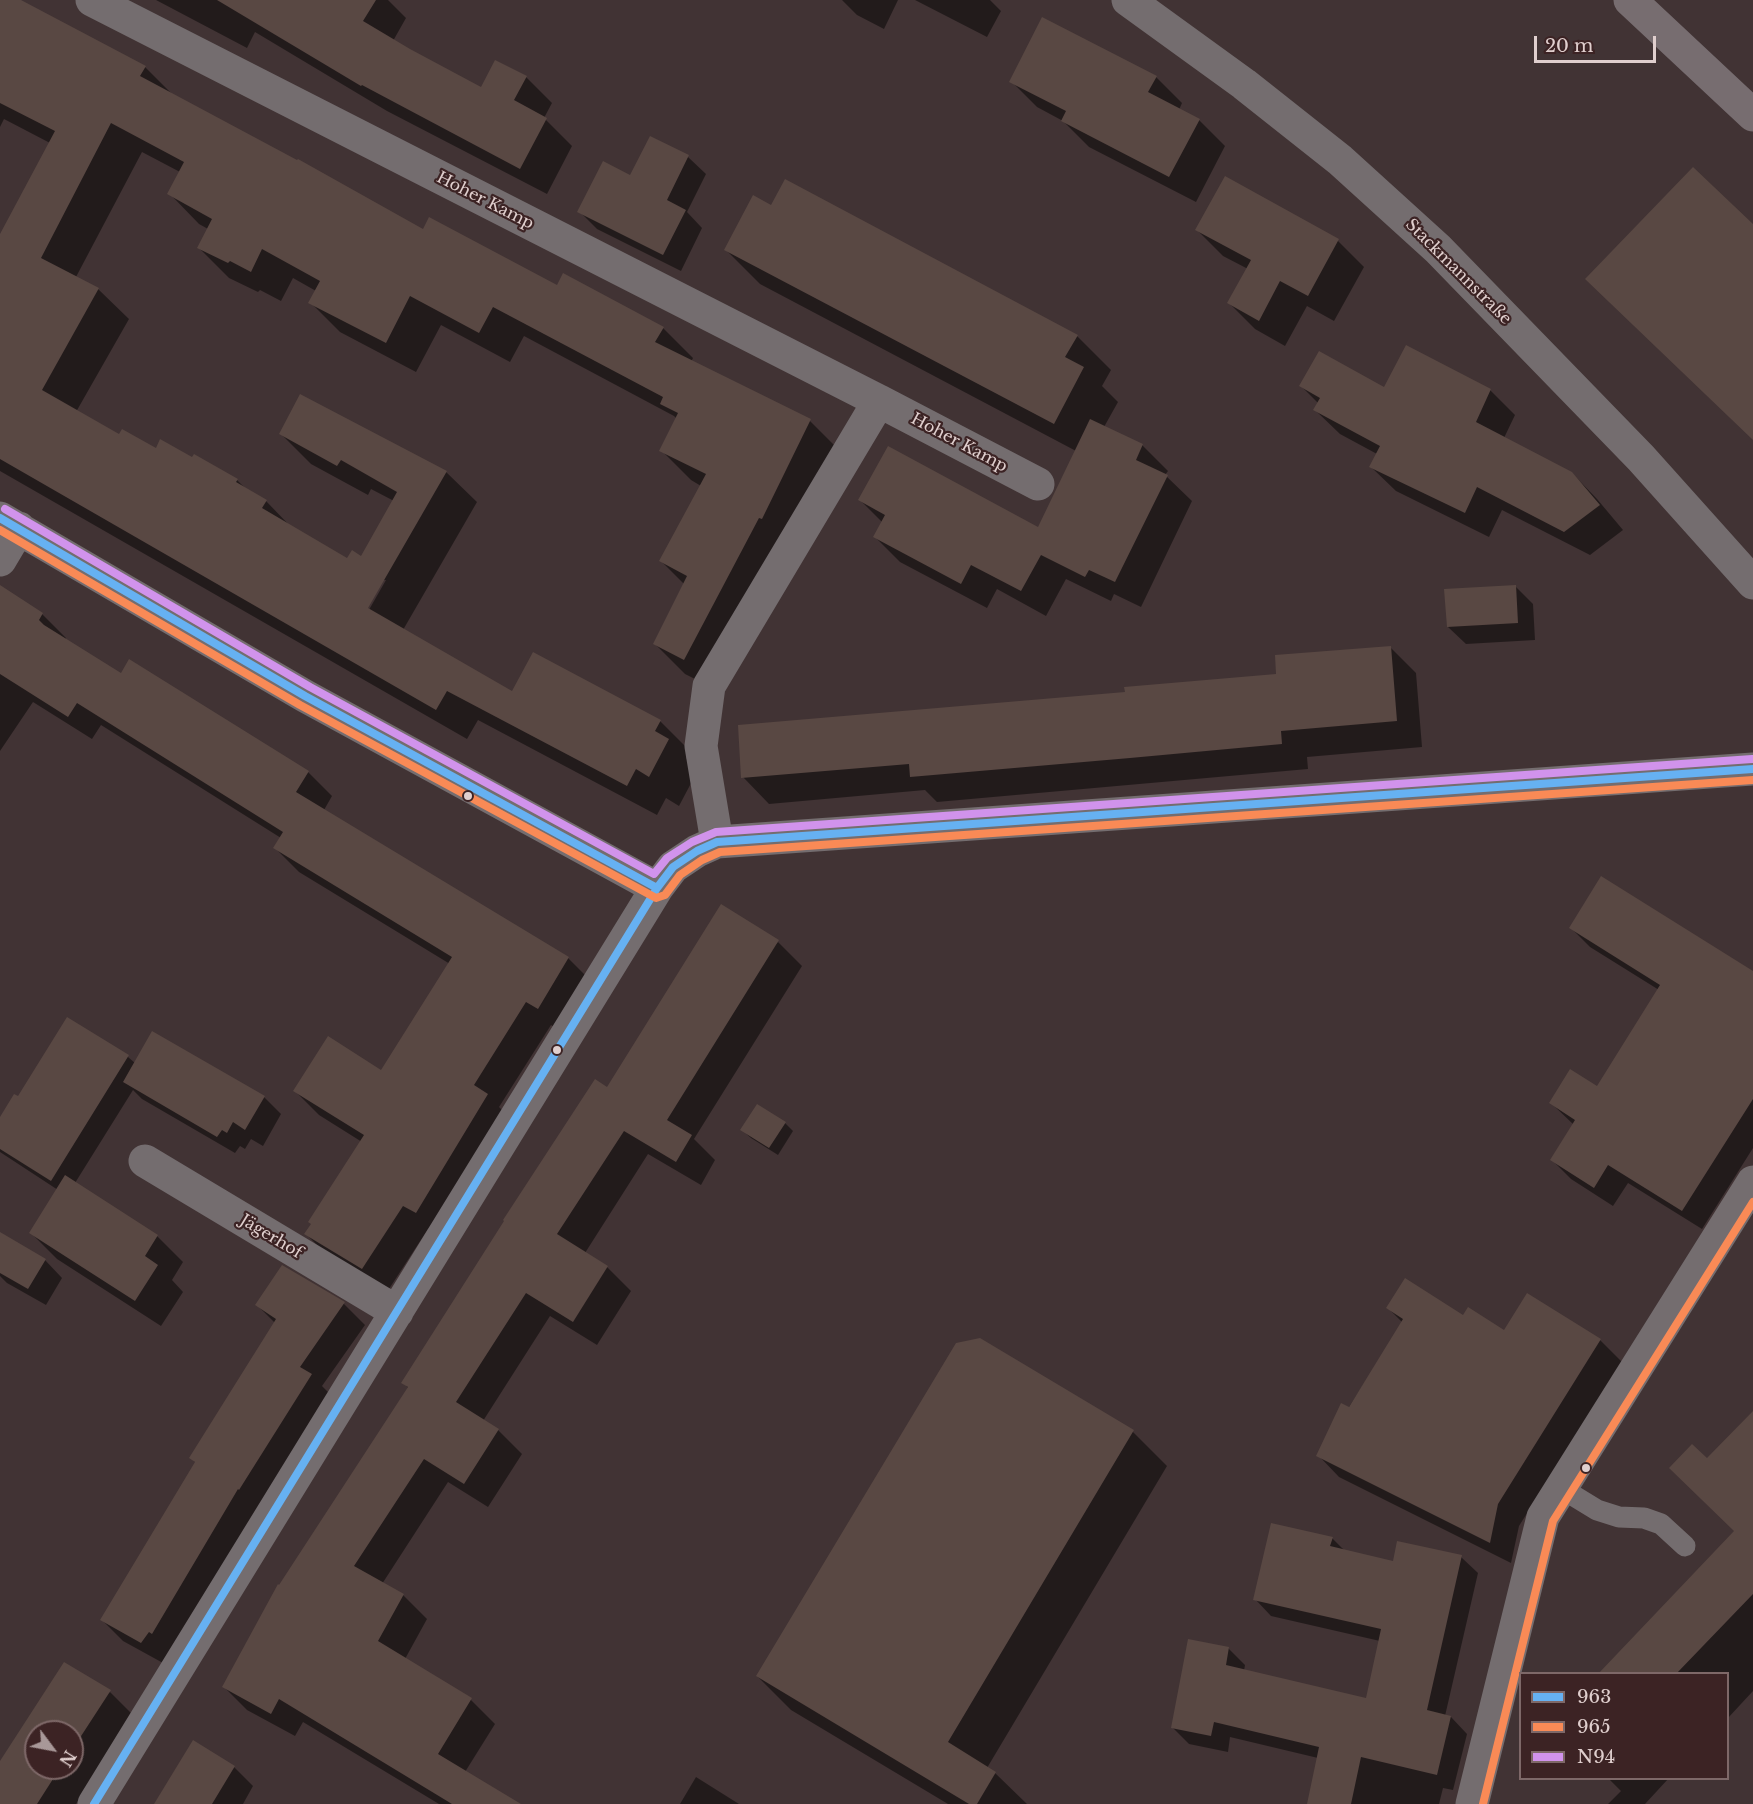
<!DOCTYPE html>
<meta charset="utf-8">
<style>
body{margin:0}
#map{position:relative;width:1753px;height:1804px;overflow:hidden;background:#413334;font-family:"Libre Baskerville",serif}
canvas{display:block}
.legend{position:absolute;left:1519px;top:1672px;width:210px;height:108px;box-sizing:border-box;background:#3c2324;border:2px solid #7e6868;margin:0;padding:8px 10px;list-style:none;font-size:18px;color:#e0cfce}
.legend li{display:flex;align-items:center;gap:12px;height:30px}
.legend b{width:30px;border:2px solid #7e6868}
.north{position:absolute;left:24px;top:1720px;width:60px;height:60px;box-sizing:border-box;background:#3c2324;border:2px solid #7e6868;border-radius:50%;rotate:122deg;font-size:16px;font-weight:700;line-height:24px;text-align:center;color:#e0cfce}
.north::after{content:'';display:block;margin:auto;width:21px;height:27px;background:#a89898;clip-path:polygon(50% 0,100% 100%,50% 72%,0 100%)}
.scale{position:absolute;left:1534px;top:36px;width:122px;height:27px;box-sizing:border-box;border:3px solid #e0cfce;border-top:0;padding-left:8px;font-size:18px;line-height:21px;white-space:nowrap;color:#e0cfce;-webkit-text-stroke:4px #3c2324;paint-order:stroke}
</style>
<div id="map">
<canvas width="1753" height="1804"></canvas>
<ul class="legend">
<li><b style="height:8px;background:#66b1f2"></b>963</li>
<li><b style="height:8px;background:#f98a56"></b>965</li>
<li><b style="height:8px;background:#d193ec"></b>N94</li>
</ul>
<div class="north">N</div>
<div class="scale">20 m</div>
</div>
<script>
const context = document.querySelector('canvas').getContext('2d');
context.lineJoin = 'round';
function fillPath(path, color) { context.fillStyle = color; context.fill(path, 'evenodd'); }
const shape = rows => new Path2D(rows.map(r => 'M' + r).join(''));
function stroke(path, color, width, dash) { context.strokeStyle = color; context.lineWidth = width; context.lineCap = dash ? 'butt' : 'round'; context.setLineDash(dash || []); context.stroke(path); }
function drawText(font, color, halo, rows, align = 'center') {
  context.font = font + ' "Libre Baskerville",serif'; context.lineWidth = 4.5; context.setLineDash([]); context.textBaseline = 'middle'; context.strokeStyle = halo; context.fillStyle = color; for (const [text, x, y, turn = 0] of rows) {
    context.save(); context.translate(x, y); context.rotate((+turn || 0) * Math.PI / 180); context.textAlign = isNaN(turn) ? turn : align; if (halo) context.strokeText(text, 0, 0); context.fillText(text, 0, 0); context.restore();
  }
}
fillPath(shape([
 [0,0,16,0,145,67,174,96,424,231,557,287,663,328,693,358,691,362,810,421,840,451,715,689,685,674,655,644,684,584,661,561,701,486,691,480,661,450,677,419,674,416,524,336,510,362,441,325,416,372,340,332,310,302,316,291,293,278,281,301,260,290,258,292,229,278,199,248,208,229,199,224,169,193,180,172,142,152,76,277,98,289,129,319,76,412,119,436,237,480,247,490,266,501,292,528,348,560,362,558,394,501,371,489,368,495,311,464,281,434,301,396,446,472,477,502,403,630,513,693,660,721,690,751,686,758,698,770,679,806,666,798,657,815,478,720,467,739,0,471,0,237,50,143,4,119,0,127],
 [383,580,386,580,366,615,363,614],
 [156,0,388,0,406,18,393,41,482,89,526,77,552,103,544,118,572,146,547,194,387,111,255,32,247,48],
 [842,0,898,0,884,29,857,15],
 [915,0,990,0,1001,11,987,37],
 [1156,77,1182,103,1179,110,1199,120,1225,146,1196,202,1089,147,1063,121,1037,107,1011,81],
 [650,138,688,157,706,174,687,212,702,228,681,271,597,229,579,211,631,177],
 [1226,178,1338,241,1364,267,1334,321,1307,306,1285,346,1255,329,1229,303,1248,269,1223,256,1197,230],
 [772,207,1077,336,1111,370,1102,386,1118,402,1104,427,1142,445,1168,471,1165,475,1192,501,1141,607,1114,594,1111,601,1066,579,1046,616,997,589,987,608,900,562,875,537,883,523,860,500,1039,529,1076,451,760,284,726,250],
 [1301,386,1385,389,1490,390,1515,415,1504,438,1572,473,1597,499,1623,530,1590,555,1502,510,1489,537,1396,491,1371,467,1377,454,1340,434,1315,410,1319,404],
 [1515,586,1533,604,1535,640,1466,644,1448,627],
 [0,597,42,614,66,638,65,640,121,675,130,661,308,772,332,796,324,810,568,958,592,982,562,1032,551,1025,499,1107,511,1119,440,1236,428,1229,387,1292,330,1258,306,1234,362,1142,319,1115,295,1091,382,1072,450,964,299,872,275,848,281,838,101,725,92,739,33,702,0,751],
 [1390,647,1416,673,1422,747,1307,757,1308,769,937,802,925,790,769,804,743,777,1278,675],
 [1571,928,1753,973,1753,1148,1702,1229,1628,1183,1613,1206,1571,1179,1552,1160,1574,1125,1551,1103,1598,1088,1659,990,1590,947],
 [778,942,802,966,694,1139,715,1160,701,1185,648,1154,585,1253,607,1267,631,1291,597,1345,550,1316,483,1421,498,1430,522,1454,488,1507,448,1482,382,1584,403,1595,427,1619,405,1659,471,1700,495,1724,465,1772,518,1804,439,1804,303,1722,295,1736,247,1710,223,1686,280,1587,409,1389,403,1382,607,1089],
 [68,1019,128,1057,135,1063,264,1097,281,1114,263,1146,251,1139,245,1149,240,1146,235,1153,142,1099,133,1090,75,1183,157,1236,183,1262,172,1280,183,1292,161,1326,57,1259,31,1233,58,1190,0,1152,0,1119,18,1098],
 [785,1123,793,1131,778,1155,751,1138,742,1130],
 [0,1234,45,1260,62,1278,46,1305,7,1283,0,1276],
 [1528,1295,1600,1340,1622,1362,1519,1526,1511,1563,1339,1477,1318,1455,1403,1323,1388,1308,1464,1318,1505,1332],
 [344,1304,365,1325,322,1386,332,1396,163,1663,123,1641,102,1620,196,1463,191,1458,275,1323,257,1305],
 [980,1340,1133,1432,1167,1466,987,1768,995,1773,1027,1804,948,1804,791,1710,757,1676],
 [1753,1413,1753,1691,1728,1718,1728,1674,1600,1674,1735,1532,1707,1461],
 [1332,1538,1345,1551,1394,1563,1461,1557,1478,1573,1445,1716,1451,1717,1467,1734,1453,1790,1443,1788,1439,1804,1308,1804,1318,1758,1230,1737,1228,1752,1189,1744,1172,1727,1228,1648,1245,1665,1244,1671,1368,1700,1380,1641,1271,1616,1255,1599],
 [110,1692,133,1715,76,1804,0,1804,0,1775,17,1738],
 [36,1732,72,1732,72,1768,36,1768],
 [234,1767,253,1786,243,1804,155,1804],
 [696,1777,739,1804,680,1804],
 [1608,1778,1669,1778,1645,1804,1608,1804,1621,1791]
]), '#0007');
fillPath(shape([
 [0,0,21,0,146,66,140,76,297,160,298,159,423,229,429,217,557,285,563,273,664,327,655,342,811,419,762,519,759,518,684,660,653,644,687,576,659,561,706,474,659,451,678,413,660,404,663,397,493,307,479,333,410,296,386,343,308,303,320,281,262,249,251,272,230,261,228,263,197,248,212,219,167,194,184,162,111,123,41,258,99,288,42,390,119,434,122,429,156,448,160,439,192,457,194,454,238,479,236,482,267,500,262,508,347,558,352,550,361,556,397,492,341,460,337,466,279,434,300,394,447,471,368,608,512,691,533,652,661,720,655,731,669,739,649,777,636,769,627,786,447,691,436,710,0,459,0,234,55,131,0,103],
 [217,0,376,0,363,21,410,49,481,87,495,60,527,76,514,100,547,118,520,169,362,85,361,86],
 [1042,17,1157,76,1148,92,1200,119,1169,177,1061,121,1066,111,1009,82],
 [650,136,689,155,667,200,686,210,663,255,577,212,603,161,630,175],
 [1693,167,1753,224,1753,440,1585,279],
 [1225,176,1339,239,1308,296,1280,281,1259,321,1227,303,1251,260,1195,230],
 [785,179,1078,335,1065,357,1084,367,1054,424,724,250,753,195,771,205],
 [1406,345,1491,389,1476,422,1572,472,1600,505,1564,532,1477,487,1465,513,1369,467,1380,446,1313,410,1320,398,1299,386,1319,351,1384,387],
 [1090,419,1143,444,1136,460,1168,475,1115,582,1089,570,1085,577,1041,555,1021,591,971,565,961,584,873,537,885,515,858,500,888,446,1038,527],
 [0,585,43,613,39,620,44,625,121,673,129,659,309,771,296,792,569,957,538,1009,526,1002,474,1085,488,1094,416,1213,403,1206,362,1269,304,1234,311,1224,308,1222,364,1135,293,1091,328,1036,381,1070,452,957,273,848,283,832,77,703,68,717,0,674],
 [1516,585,1518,623,1447,627,1444,589],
 [1391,646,1397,721,1281,731,1282,744,1130,758,910,777,909,764,741,778,738,725,1125,692,1124,687,1276,674,1275,655],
 [1601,876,1753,971,1753,1099,1682,1211,1608,1165,1594,1188,1550,1160,1575,1120,1549,1103,1570,1069,1597,1086,1660,985,1569,928],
 [721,904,779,940,667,1120,692,1135,676,1162,624,1131,557,1234,608,1266,573,1322,526,1293,456,1402,499,1429,464,1484,424,1459,354,1566,404,1594,378,1641,472,1698,438,1754,521,1804,452,1804,279,1699,271,1714,222,1687,278,1584,279,1585,408,1387,401,1383,504,1221,503,1220,595,1079,607,1087],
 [67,1017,129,1055,51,1181,0,1149,0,1117,14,1094,18,1096],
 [152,1031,265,1096,245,1130,233,1122,227,1133,222,1130,217,1137,123,1082],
 [757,1104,786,1122,769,1148,740,1130],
 [65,1175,158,1235,145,1256,158,1265,135,1301,29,1233],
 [0,1232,46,1259,28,1289,0,1273],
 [282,1265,345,1302,300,1367,312,1374,239,1490,238,1489,152,1634,149,1632,141,1643,100,1620,195,1462,189,1458,276,1319,255,1305],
 [1405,1278,1463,1315,1468,1307,1504,1330,1527,1293,1601,1339,1498,1504,1490,1543,1316,1456,1341,1403,1349,1407,1403,1319,1386,1308],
 [980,1338,1134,1430,948,1742,996,1772,977,1804,969,1804,756,1676,956,1343],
 [1753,1411,1753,1594,1676,1674,1598,1674,1734,1531,1669,1468,1692,1444,1707,1458],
 [1271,1523,1333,1537,1330,1546,1393,1561,1397,1541,1462,1555,1427,1710,1451,1716,1437,1775,1361,1757,1351,1804,1307,1804,1319,1747,1214,1722,1211,1736,1171,1728,1188,1639,1229,1647,1226,1665,1366,1698,1381,1629,1253,1600],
 [64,1662,111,1690,72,1750,72,1732,36,1732,36,1768,60,1768,37,1804,0,1804,0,1761],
 [193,1740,235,1766,212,1804,154,1804]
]), '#594843');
stroke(shape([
 [1561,1488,1597,1510,1619,1517,1644,1518,1661,1524,1685,1546]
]), '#746d6f', 21);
stroke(shape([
 [92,0,879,401,709,686,701,746,717,842],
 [1128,0,1244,84,1340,160,1438,249,1641,458,1753,583],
 [879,401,1038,484],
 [0,518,305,696,657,888],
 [0,560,19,528],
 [145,1161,397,1312],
 [94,1804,657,888,673,867,697,851,717,842,1753,769],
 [1472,1804,1543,1517,1753,1182]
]), '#746d6f', 33);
stroke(shape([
 [1630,0,1753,115]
]), '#776d70', 33);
stroke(shape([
 [0,518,305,696,657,888],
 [94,1804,657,888,673,867,697,851,717,842,1753,769]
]), '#66b1f2', 8);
stroke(shape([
 [0,530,300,705,656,898,665,895,680,875,702,860,720,852,1753,780],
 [1483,1804,1553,1521,1753,1202]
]), '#f98a56', 8);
stroke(shape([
 [5,509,310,687,654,874,667,858,692,842,716,832,1752,759]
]), '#d193ec', 8);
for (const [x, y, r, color] of [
 [468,796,5,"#e0cfce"],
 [557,1050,5,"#e0cfce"],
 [1586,1468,5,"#e0cfce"]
]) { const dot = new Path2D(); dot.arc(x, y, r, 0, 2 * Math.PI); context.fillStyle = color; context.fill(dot); stroke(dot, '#3c2324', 2); }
drawText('16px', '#e0cfce', '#3c2324', [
 ["Hoher Kamp",485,201,27],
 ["Stackmannstraße",1458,272,45],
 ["Hoher Kamp",959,443,28],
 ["Jägerhof",271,1237,31]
]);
</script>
